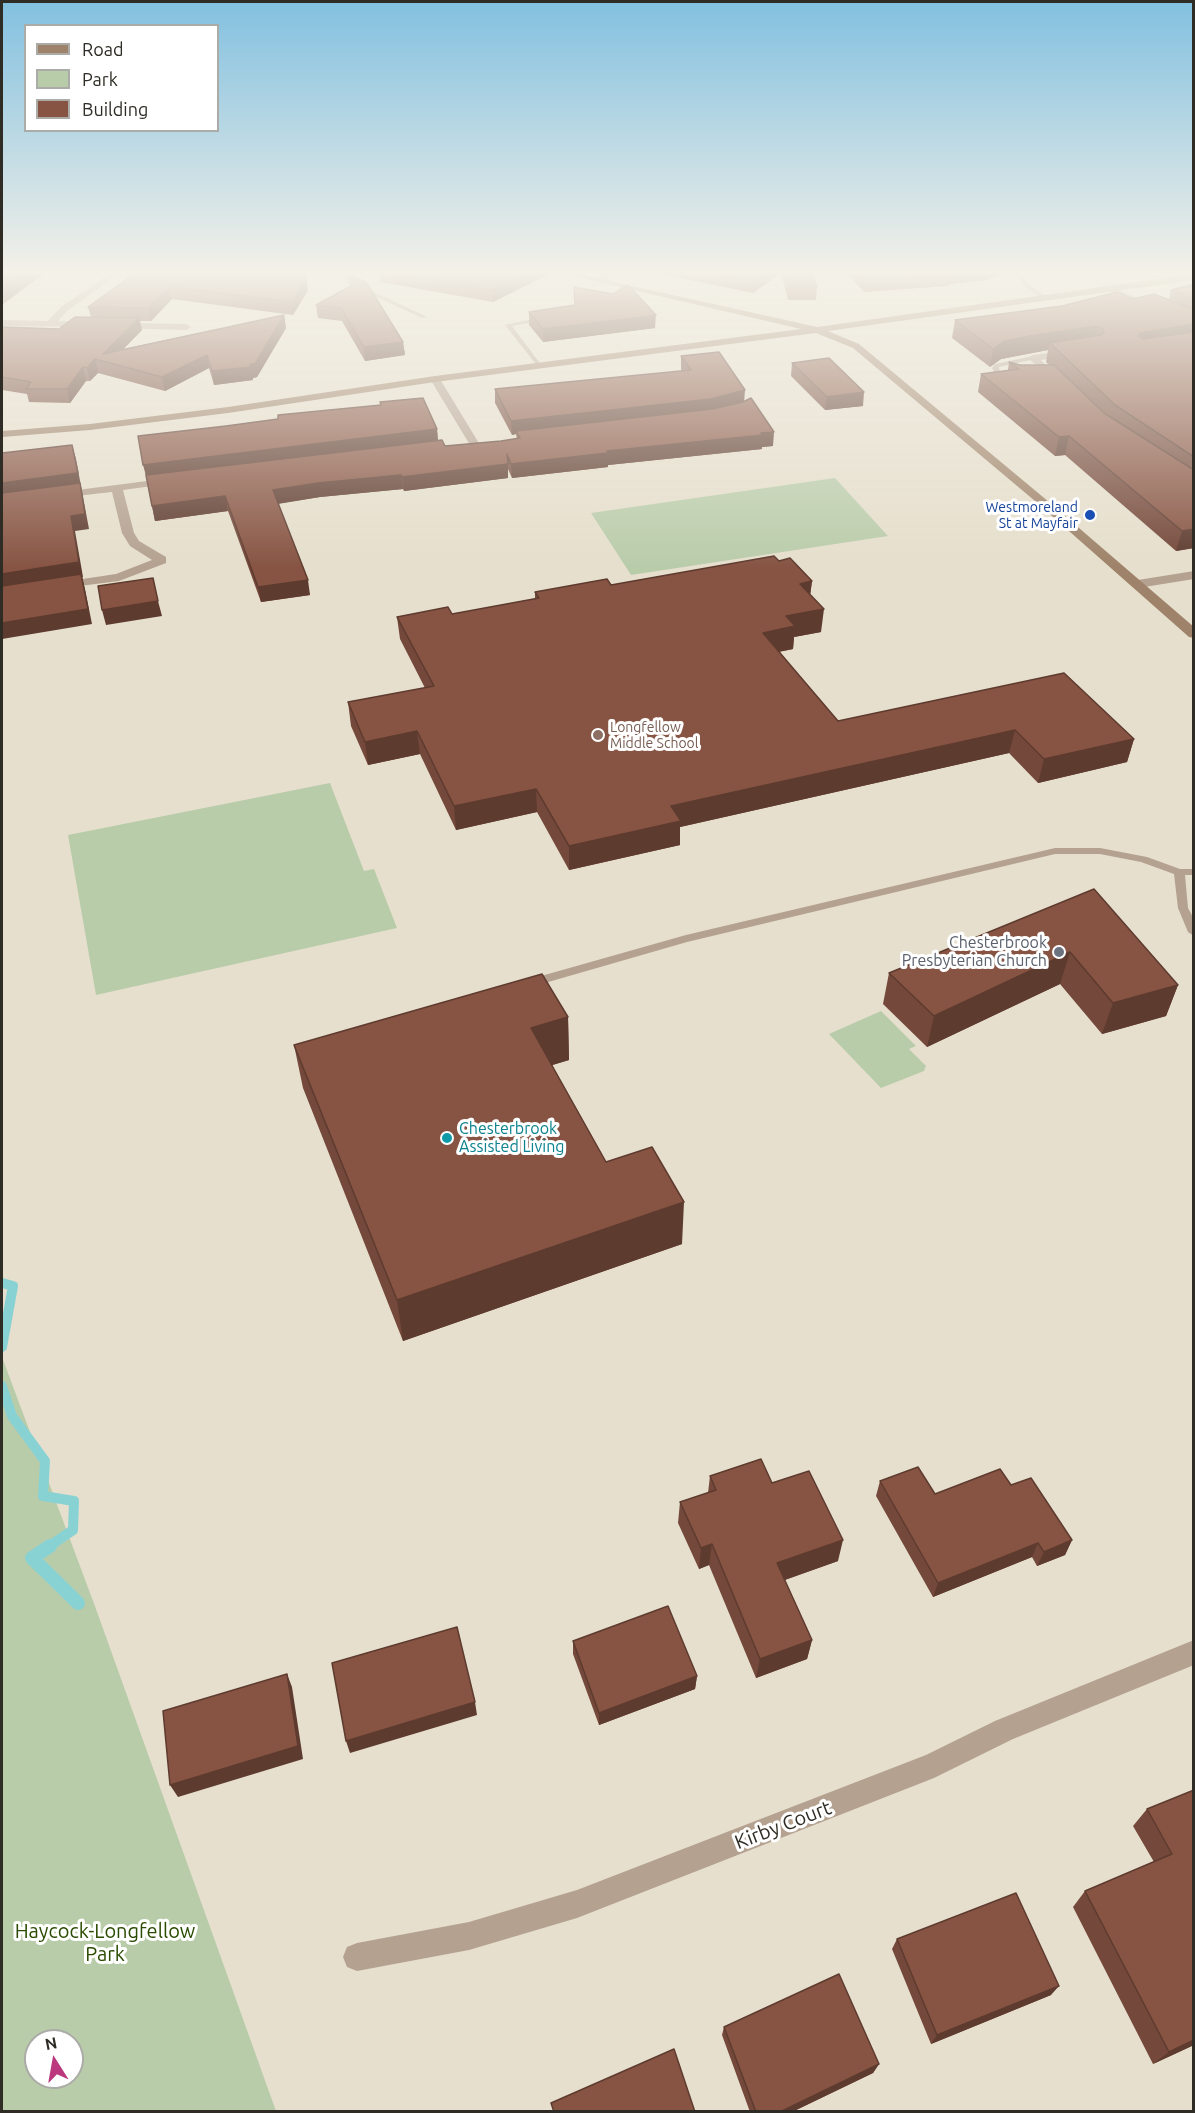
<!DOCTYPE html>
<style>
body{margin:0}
#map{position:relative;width:1195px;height:2113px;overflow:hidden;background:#e6dfcd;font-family:Ubuntu,sans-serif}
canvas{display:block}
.frame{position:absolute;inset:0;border:3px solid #2e2c24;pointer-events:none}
.legend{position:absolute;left:24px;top:24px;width:195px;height:108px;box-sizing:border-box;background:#fff;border:2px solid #ababa7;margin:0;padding:8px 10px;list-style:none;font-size:18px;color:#2e2c24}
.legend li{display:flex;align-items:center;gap:12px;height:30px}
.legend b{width:30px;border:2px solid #ababa7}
.north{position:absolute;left:24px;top:2029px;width:60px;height:60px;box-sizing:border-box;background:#fff;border:2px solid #ababa7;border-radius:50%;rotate:349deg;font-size:16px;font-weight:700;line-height:24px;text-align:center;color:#2e2c24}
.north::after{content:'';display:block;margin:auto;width:21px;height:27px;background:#bb387f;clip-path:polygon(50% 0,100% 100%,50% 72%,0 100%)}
</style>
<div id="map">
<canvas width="1195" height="2113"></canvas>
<div class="frame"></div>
<ul class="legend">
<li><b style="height:8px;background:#9e8269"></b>Road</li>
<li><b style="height:16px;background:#b9ccaa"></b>Park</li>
<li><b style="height:16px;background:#875443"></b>Building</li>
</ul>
<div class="north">N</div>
</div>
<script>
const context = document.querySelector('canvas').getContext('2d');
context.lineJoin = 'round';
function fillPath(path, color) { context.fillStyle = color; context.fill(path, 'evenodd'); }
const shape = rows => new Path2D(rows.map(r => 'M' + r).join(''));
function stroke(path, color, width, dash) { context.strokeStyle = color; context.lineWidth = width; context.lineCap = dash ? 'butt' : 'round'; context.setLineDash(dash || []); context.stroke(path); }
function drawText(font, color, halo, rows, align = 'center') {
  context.font = font + ' Ubuntu,sans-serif'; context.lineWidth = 6; context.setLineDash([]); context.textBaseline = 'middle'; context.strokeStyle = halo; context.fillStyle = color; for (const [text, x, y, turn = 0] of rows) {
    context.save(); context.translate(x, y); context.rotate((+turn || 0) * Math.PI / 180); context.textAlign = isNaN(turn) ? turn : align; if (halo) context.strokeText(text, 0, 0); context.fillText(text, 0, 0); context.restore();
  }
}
fillPath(shape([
 [835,478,888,536,631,575,591,513],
 [330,783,364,871,374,869,397,928,96,995,68,835],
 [881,1011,916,1046,909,1049,926,1066,924,1071,881,1088,829,1034],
 [2,1357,96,1609,276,2111,2,2111],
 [36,2041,72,2041,72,2077,36,2077]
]), '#b9ccaa');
stroke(shape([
 [2,1283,13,1286,2,1347],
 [2,1386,12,1416,45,1461,43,1496,74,1501,73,1530,48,1547]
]), '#89d2d4', 10);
stroke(shape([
 [50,1546,32,1558,78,1603]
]), '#89d2d4', 14);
fillPath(shape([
 [348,273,354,273,349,277,351,281,427,317,422,318,347,283,343,276,348,273],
 [1016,273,1022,273,1028,284,1048,298,1048,300,1044,300,1024,286,1016,273],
 [543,317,546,319,545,320,512,326,542,366,539,368,505,325,543,317],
 [1033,356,1035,357,1035,359,999,367,1000,372,1011,376,1011,378,995,374,992,368,995,364,1033,356],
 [1055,848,1100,848,1147,857,1180,869,1194,869,1194,875,1185,875,1188,908,1194,919,1194,936,1188,932,1178,908,1174,874,1141,862,1100,854,1055,854,687,942,531,987,525,983,527,980,686,935,1055,848]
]), '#b4a190');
fillPath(shape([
 [111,273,120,273,67,311,58,321,88,322,93,325,91,327,2,326,2,320,48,321,61,307,111,273],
 [606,273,616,273,603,282,597,282,597,278,606,273],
 [1110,286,1194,321,1194,328,1107,291,1105,289,1110,286],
 [119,323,186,324,191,327,186,330,116,328,116,324,119,323],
 [1071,350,1076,353,1074,355,1041,360,1061,381,1056,384,1028,358,1033,355,1071,350],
 [431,377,440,379,480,445,479,447,475,448,470,445,430,379,431,377],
 [170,478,176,481,174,483,123,490,134,533,139,541,166,557,166,563,119,581,56,589,54,586,56,583,116,574,152,560,130,546,122,533,112,492,58,498,52,495,54,493,170,478],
 [1194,571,1194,579,1138,588,1132,584,1138,580,1194,571],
 [1194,1640,1194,1665,1013,1739,934,1778,577,1918,469,1950,357,1971,347,1967,343,1957,347,1947,357,1943,469,1922,577,1890,926,1755,995,1721,1194,1640]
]), '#b4a190');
fillPath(shape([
 [560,273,574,273,817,327,1194,274,1194,280,828,331,859,344,1043,497,1194,627,1194,638,1189,637,1035,501,853,348,816,333,435,382,228,413,90,430,2,437,2,431,90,424,228,407,435,376,801,329,560,273]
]), '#9e8269');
fillPath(shape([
 [135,273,307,273,303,277,308,290,293,315,172,299,151,321,140,321,142,330,123,349,284,315,286,328,257,377,253,378,253,380,214,385,209,368,165,391,98,373,90,381,86,381,70,403,29,402,27,394,2,390,2,327,59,329,91,317,88,307],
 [379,273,551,273,493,302,380,282],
 [665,273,813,273,817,287,816,300,788,300,781,273,753,293,665,275],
 [847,273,1007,273,986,280,949,284,949,286,864,292],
 [1194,284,1194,548,1176,551,1065,455,1055,456,978,392,981,374,1008,370,1009,362,1020,365,1049,365,1046,362,1048,350,1001,359,990,367,952,338,955,320,1133,299,1169,300,1171,290],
 [351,286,403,342,405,355,365,361,342,321,318,318,316,305],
 [529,312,655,328,543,342,529,325],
 [681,356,744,402,773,446,762,447,762,449,608,465,608,467,512,478,508,469,508,478,404,491,403,489,320,497,278,504,310,595,261,602,228,511,155,521,138,436,226,426,380,405,380,402,437,429,438,440,445,446,501,441,517,439,516,434,512,435,495,403,495,389,682,371,681,369],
 [792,363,863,406,825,410,791,376],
 [779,561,812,581,810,595,821,632,794,637,793,649,779,652,838,721,1064,673,1134,739,1127,762,1038,783,1009,753,680,827,680,845,569,870,537,812,456,830,420,754,368,765,351,726,348,702,425,688,400,639,397,617,452,614,535,599,535,592,611,585],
 [1094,889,1178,985,1166,1016,1102,1034,1060,984,927,1047,883,1004,889,973],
 [568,1017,569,1060,552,1065,606,1162,682,1244,403,1341,303,1088,294,1045],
 [710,1476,772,1483,838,1561,785,1580,812,1640,807,1659,756,1678,709,1565,699,1569,678,1523,680,1502,708,1493],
 [880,1481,935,1494,1011,1485,1072,1540,1065,1555,1037,1566,1032,1557,933,1597,876,1496],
 [573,1641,697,1676,695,1689,599,1725,573,1654],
 [1194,1790,1194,2045,1153,2064,1073,1907,1085,1891,1154,1862,1133,1826,1147,1809],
 [897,1939,1051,1995,931,2044,892,1949],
 [724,2027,879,2064,873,2073,792,2112,750,2112,722,2035]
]), '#74483a');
fillPath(shape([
 [25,273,45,273,2,305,2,289],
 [294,273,307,273,294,286,292,274],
 [527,273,551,273,493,302,492,290],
 [765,273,781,273,753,293,754,280],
 [948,273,1007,273,986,280,949,284,951,274],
 [306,277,308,290,293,315,292,302],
 [169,287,172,299,151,321,148,308],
 [284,315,286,328,257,377,253,378,253,380,214,385,212,371,250,364],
 [656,315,655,328,543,342,543,329],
 [139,318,142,330,110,363,103,354],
 [1194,324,1194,341,1134,353,1138,335,1140,333],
 [1097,326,1093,344,1050,343,1048,350,1001,359,990,367,993,349,1004,341,1036,335],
 [403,342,405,355,365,361,364,347],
 [207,355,209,368,165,391,162,377],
 [95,359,98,373,90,381,87,368],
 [83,367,86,381,70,403,67,389],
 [745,390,744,403,711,413,516,431,516,434,512,435,511,421],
 [864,392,863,406,825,410,827,397],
 [437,429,438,443,147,479,143,465],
 [774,432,773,446,762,447,762,449,608,465,608,467,512,478,511,464,607,451],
 [1069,436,1065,455,1055,456,1059,437],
 [72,445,76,459,89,529,75,531,83,577,82,577,85,589,92,624,2,639,2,483],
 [508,464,508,478,404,491,402,477],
 [401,475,403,489,320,497,275,504,273,490,318,483],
 [225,496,228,511,155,521,152,506],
 [1194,529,1194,548,1176,551,1182,531],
 [308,580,310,595,261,602,258,587],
 [812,581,809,604,800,584],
 [158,601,162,616,106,625,102,610],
 [824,609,821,632,794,637,793,649,761,655,763,633,786,616],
 [1015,730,1009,753,680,827,680,845,569,870,569,846,671,806],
 [417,731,420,754,368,765,365,742],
 [1134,739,1127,762,1038,783,1044,759],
 [536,789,537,812,456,830,454,806],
 [1070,952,1060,984,927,1047,934,1016],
 [1178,985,1166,1016,1102,1034,1113,1003],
 [568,1017,569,1060,533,1071,531,1028],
 [684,1202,682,1244,403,1341,397,1300],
 [843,1540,838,1561,773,1584,777,1563],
 [1072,1540,1065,1555,1037,1566,1044,1552],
 [1038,1543,1032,1557,933,1597,938,1583],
 [712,1544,709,1565,699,1569,701,1548],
 [812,1640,807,1659,756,1678,760,1659],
 [287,1674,292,1687,303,1759,178,1797,170,1785],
 [697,1676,695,1689,599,1725,599,1713],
 [475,1702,477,1715,350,1753,346,1741],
 [1059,1986,1051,1995,931,2044,937,2035],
 [1194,2040,1194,2045,1153,2064,1169,2052],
 [879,2064,873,2073,792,2112,780,2112]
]), '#5e3b2f');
const building = shape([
 [2,273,25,273,2,289,2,273],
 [135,273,294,273,292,274,306,277,292,302,169,287,148,308,88,307,135,273],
 [393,273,527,273,492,290,393,273],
 [717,273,765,273,754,280,717,273],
 [785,273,813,273,817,287,790,287,785,273],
 [859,273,950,273,951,274,866,280,859,273],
 [350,275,366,282,403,342,364,347,341,308,316,305,351,286,350,275],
 [1194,284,1194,299,1171,290,1194,284],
 [628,285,656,315,543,329,529,312,575,305,574,287,613,294,628,285],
 [1117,292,1133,299,1154,294,1194,310,1194,324,1140,333,1138,335,1142,339,1194,332,1194,457,1115,405,1050,343,1101,335,1104,333,1103,329,1097,326,1036,335,1004,341,993,349,955,320,1062,306,1117,292],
 [284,315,255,364,250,364,251,367,212,371,207,355,162,377,95,359,87,368,83,367,67,389,26,389,31,382,2,377,2,327,59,329,75,317,139,318,103,354,284,315],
 [719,352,745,390,711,399,511,421,495,389,691,370,681,356,719,352],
 [829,358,864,392,827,397,792,363,829,358],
 [1009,362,1020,365,1054,365,1104,413,1194,470,1194,529,1182,531,1069,436,1059,437,981,374,1019,369,1009,362],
 [423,398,437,429,143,465,138,436,226,426,278,419,278,415,381,405,380,402,423,398],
 [751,398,774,432,761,433,763,435,607,451,608,453,511,464,507,454,508,464,402,477,401,475,318,483,273,490,308,580,258,587,225,496,152,506,146,475,442,440,445,446,501,441,520,438,516,431,712,409,743,402,751,398],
 [72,445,78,473,2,483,2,453,72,445],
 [80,483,85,514,71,516,79,562,2,574,2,493,80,483],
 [774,556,779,561,790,558,812,581,800,584,824,609,786,616,795,626,763,633,838,721,1064,673,1134,739,1044,759,1015,730,671,806,681,821,569,846,536,789,454,806,417,731,365,742,348,702,434,686,397,617,448,607,452,614,539,598,535,592,607,579,611,585,774,556],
 [81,574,88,609,2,623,2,586,81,574],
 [153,578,158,601,102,610,98,586,153,578],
 [1094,889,1178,985,1113,1003,1070,952,934,1016,889,973,1094,889],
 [542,974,568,1017,531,1028,606,1162,652,1147,684,1202,397,1300,294,1045,542,974],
 [761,1459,772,1483,809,1471,843,1540,777,1563,812,1640,760,1659,712,1544,701,1548,680,1502,716,1490,710,1476,761,1459],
 [918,1467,935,1494,1000,1469,1011,1485,1031,1478,1072,1540,1044,1552,1038,1543,938,1583,880,1481,918,1467],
 [668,1606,697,1676,599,1713,573,1641,668,1606],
 [457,1627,475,1702,346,1741,332,1663,457,1627],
 [287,1674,298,1746,170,1785,163,1711,287,1674],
 [1194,1790,1194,2040,1169,2052,1085,1891,1172,1854,1147,1809,1194,1790],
 [1016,1893,1059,1986,937,2035,897,1939,1016,1893],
 [839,1974,879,2064,780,2112,756,2112,724,2027,839,1974],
 [674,2049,695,2112,554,2112,551,2103,674,2049]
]);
fillPath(building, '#875443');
stroke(building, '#5e3b2f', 1.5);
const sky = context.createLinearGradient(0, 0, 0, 568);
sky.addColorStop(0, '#82c0e0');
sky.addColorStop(0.48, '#f4f1e8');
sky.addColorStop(1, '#f4f1e800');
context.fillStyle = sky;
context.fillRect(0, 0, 1195, 568);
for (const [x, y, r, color] of [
 [1090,515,6,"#1a4fb4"],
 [598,735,6,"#8d6e63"],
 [1059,952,6,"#6b7280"],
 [447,1138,6,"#0f9aa8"]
]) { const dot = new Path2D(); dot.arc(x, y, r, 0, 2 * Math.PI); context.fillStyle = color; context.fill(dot); stroke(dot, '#fff', 2); }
drawText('14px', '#164399', '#fff', [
 ["Westmoreland",1078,507],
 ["St at Mayfair",1078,523]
], 'right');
drawText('14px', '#785e54', '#fff', [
 ["Longfellow",610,727],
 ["Middle School",610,743]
], 'left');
drawText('16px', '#5b616d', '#fff', [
 ["Chesterbrook",1047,943],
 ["Presbyterian Church",1047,961]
], 'right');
drawText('16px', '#0d838f', '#fff', [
 ["Chesterbrook",459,1129],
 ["Assisted Living",459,1147]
], 'left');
drawText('20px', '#2e2c24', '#fff', [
 ["Kirby Court",783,1825,-21]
]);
drawText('20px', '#2b4b00', '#fff', [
 ["Haycock-Longfellow",105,1931],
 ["Park",105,1954]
]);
</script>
